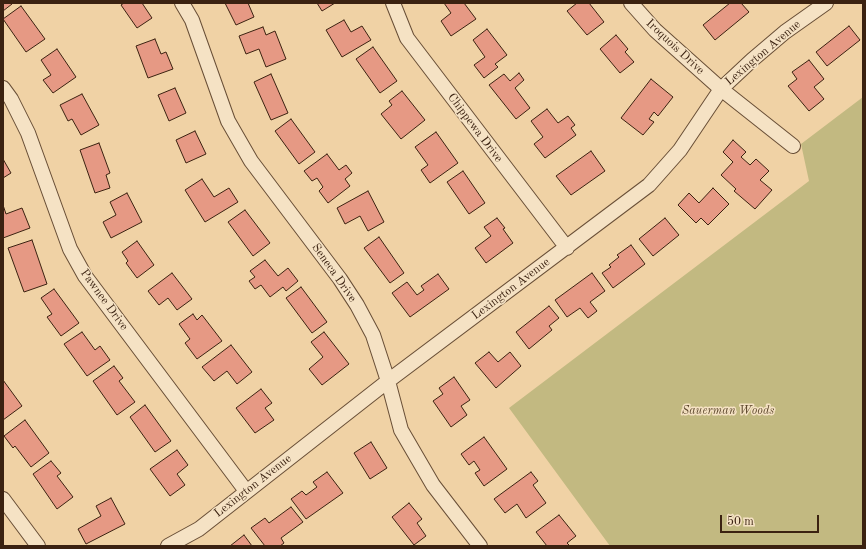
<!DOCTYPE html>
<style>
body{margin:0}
#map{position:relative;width:866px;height:549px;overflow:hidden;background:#f0d2a5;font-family:"Old Standard TT",serif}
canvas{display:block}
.frame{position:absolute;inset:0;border:4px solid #3b2211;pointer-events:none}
.scale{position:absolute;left:720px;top:515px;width:99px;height:18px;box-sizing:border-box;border:2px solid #3b2211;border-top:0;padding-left:5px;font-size:12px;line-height:14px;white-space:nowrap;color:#3b2211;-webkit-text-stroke:3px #f5e2c4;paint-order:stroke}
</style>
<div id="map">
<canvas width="866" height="549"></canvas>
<div class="frame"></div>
<div class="scale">50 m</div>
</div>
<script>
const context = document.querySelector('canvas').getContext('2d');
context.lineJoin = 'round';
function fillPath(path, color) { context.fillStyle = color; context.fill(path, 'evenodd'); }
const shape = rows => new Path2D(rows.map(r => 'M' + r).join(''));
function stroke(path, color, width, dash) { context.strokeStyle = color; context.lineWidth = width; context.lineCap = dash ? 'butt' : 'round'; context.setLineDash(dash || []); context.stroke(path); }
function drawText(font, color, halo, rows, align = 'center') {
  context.font = font + ' "Old Standard TT",serif'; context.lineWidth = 3; context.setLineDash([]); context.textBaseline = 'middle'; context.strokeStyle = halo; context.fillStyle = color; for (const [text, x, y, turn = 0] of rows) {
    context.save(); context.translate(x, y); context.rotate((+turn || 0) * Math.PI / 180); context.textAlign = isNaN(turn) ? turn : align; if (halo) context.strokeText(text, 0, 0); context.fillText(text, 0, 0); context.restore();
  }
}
fillPath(shape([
 [863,97,863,546,610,546,509,408,809,181,801,144]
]), '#c2b981');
const building = shape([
 [3,3,11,3,12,4,3,11,3,3],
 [124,3,142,3,152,18,137,28,121,5,124,3],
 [225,3,248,3,254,17,236,25,225,3],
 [317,3,335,3,322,11,317,3],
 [444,3,464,3,476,19,451,36,441,21,451,13,444,3],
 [577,3,589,3,604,22,587,35,567,11,577,3],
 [730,3,741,3,749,12,715,40,703,25,730,3],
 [21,6,45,39,26,52,3,19,21,6],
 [344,20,351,32,362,26,371,40,342,57,326,30,344,20],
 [849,26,860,40,827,66,816,52,849,26],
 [263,27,266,35,275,31,286,59,266,67,259,49,246,54,239,36,263,27],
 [487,29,507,55,495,64,498,67,484,78,474,65,485,57,473,40,487,29],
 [616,35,628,49,625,52,634,62,620,73,600,49,616,35],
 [155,39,161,54,166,52,173,69,148,78,136,46,155,39],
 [373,47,397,81,380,93,356,59,373,47],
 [57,49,76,77,53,93,43,80,51,75,41,60,57,49],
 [809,60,824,79,814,87,824,99,809,111,788,86,797,79,792,72,809,60],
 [519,73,524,80,515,88,530,108,516,119,489,85,504,74,510,81,519,73],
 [271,74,288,113,271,120,254,82,271,74],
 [651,79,673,97,658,116,654,112,649,119,654,122,643,135,621,118,651,79],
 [175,88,186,113,169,121,158,95,175,88],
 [402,91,425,120,401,139,381,114,392,105,389,101,402,91],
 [82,94,99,125,81,135,72,119,68,121,60,105,82,94],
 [547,109,558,123,568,116,575,125,571,128,576,135,545,158,534,144,543,137,531,121,547,109],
 [291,119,315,152,299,164,275,131,291,119],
 [195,131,206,154,186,163,176,140,195,131],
 [436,132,458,163,430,183,421,170,428,165,415,147,436,132],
 [733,140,746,152,741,157,750,165,756,159,769,171,760,180,772,190,755,209,734,191,736,189,721,175,733,162,723,152,733,140],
 [99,143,110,173,106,175,110,188,95,193,80,150,99,143],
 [591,151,605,171,571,195,556,176,591,151],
 [327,154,339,170,346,165,352,173,345,179,350,186,328,203,319,191,323,187,317,178,312,181,304,171,327,154],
 [3,159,11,173,3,178,3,159],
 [463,171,485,203,469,214,447,182,463,171],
 [202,179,214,197,229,188,238,202,205,222,185,190,202,179],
 [713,188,729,204,708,225,701,218,696,223,678,205,689,193,699,203,713,188],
 [368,191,384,222,368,231,360,216,345,224,337,208,368,191],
 [127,193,142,222,111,238,103,222,116,215,110,202,127,193],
 [3,205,6,214,22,208,30,228,3,238,3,205],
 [245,210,270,243,253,256,228,222,245,210],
 [497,218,505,228,503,229,513,243,486,263,475,248,491,236,484,227,497,218],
 [665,218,679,235,653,256,639,239,665,218],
 [379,237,404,273,390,283,364,248,379,237],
 [32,240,47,284,24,292,8,248,32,240],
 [137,241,154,265,137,278,126,263,128,261,122,252,137,241],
 [631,245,645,264,613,288,602,273,611,267,609,265,619,257,617,255,631,245],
 [265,260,278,276,288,268,298,281,286,291,283,287,270,297,261,285,255,289,249,281,255,277,250,271,265,260],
 [172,273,192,299,177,310,168,298,159,305,148,291,172,273],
 [592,273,605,291,590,302,597,311,588,318,580,308,567,317,555,300,592,273],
 [438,274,449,289,410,317,392,293,407,282,417,295,424,290,421,286,438,274],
 [301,287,327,322,312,333,286,298,301,287],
 [54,289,79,323,61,336,47,317,52,314,41,298,54,289],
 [549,306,559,318,549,326,552,330,529,349,516,332,549,306],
 [193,314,197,320,202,315,222,341,197,359,185,343,190,339,179,324,193,314],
 [82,332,95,350,100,346,110,360,87,376,64,344,82,332],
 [324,332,349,364,322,385,309,369,323,357,311,342,324,332],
 [231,345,252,372,237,384,227,371,214,381,202,367,231,345],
 [489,352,498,362,510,352,521,366,496,388,475,363,489,352],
 [114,366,123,378,119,381,135,402,117,415,93,381,114,366],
 [454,377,470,400,461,406,467,415,451,427,433,401,443,394,439,388,454,377],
 [3,380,22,406,3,420,3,380],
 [261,389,272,403,265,408,274,420,255,433,236,408,261,389],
 [145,405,171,441,155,452,130,417,145,405],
 [25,420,49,453,31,467,15,446,13,448,4,436,25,420],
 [484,437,507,469,484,486,475,473,480,470,474,461,469,465,461,454,484,437],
 [371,442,387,468,370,479,354,453,371,442],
 [177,450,188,465,177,474,185,485,170,496,150,469,177,450],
 [51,461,61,473,57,476,73,497,57,509,33,474,51,461],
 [327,472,343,493,306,519,291,499,302,491,306,495,317,487,313,482,327,472],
 [531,472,538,481,533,485,546,503,526,518,517,504,505,513,494,499,531,472],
 [111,498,125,524,86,544,78,529,101,516,96,506,111,498],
 [409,503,422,519,417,523,426,536,414,545,392,517,409,503],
 [291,507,303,522,281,538,284,543,280,546,265,546,251,528,265,518,269,523,291,507],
 [559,515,576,536,567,543,570,546,547,546,536,532,559,515],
 [244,535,252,546,230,546,244,535]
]);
fillPath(building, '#e69984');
stroke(building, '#3b2211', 1);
const minor = shape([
 [182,3,192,20,228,121,251,161,340,279,357,305,373,335,388,381,401,430,433,485,480,546],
 [393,3,407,38,567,248],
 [631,3,655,30,721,89,793,146],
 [3,88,11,99,28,133,70,249,85,276,246,491],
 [3,499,38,546],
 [168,546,199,529,388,381,649,185,680,150,721,89,752,60,785,32,826,3]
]);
stroke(minor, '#684e36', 16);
stroke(minor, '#f5e2c4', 14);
drawText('12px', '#3b2211', '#f5e2c4', [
 ["Iroquois Drive",675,47,43],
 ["Lexington Avenue",763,53,-40],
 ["Chippewa Drive",475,128,53],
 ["Seneca Drive",334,273,55],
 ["Lexington Avenue",511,289,-37],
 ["Pawnee Drive",104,300,54],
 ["Lexington Avenue",253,486,-38]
]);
drawText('italic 12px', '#5d482d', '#f5e2c4', [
 ["Sauerman Woods",728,411]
]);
</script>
